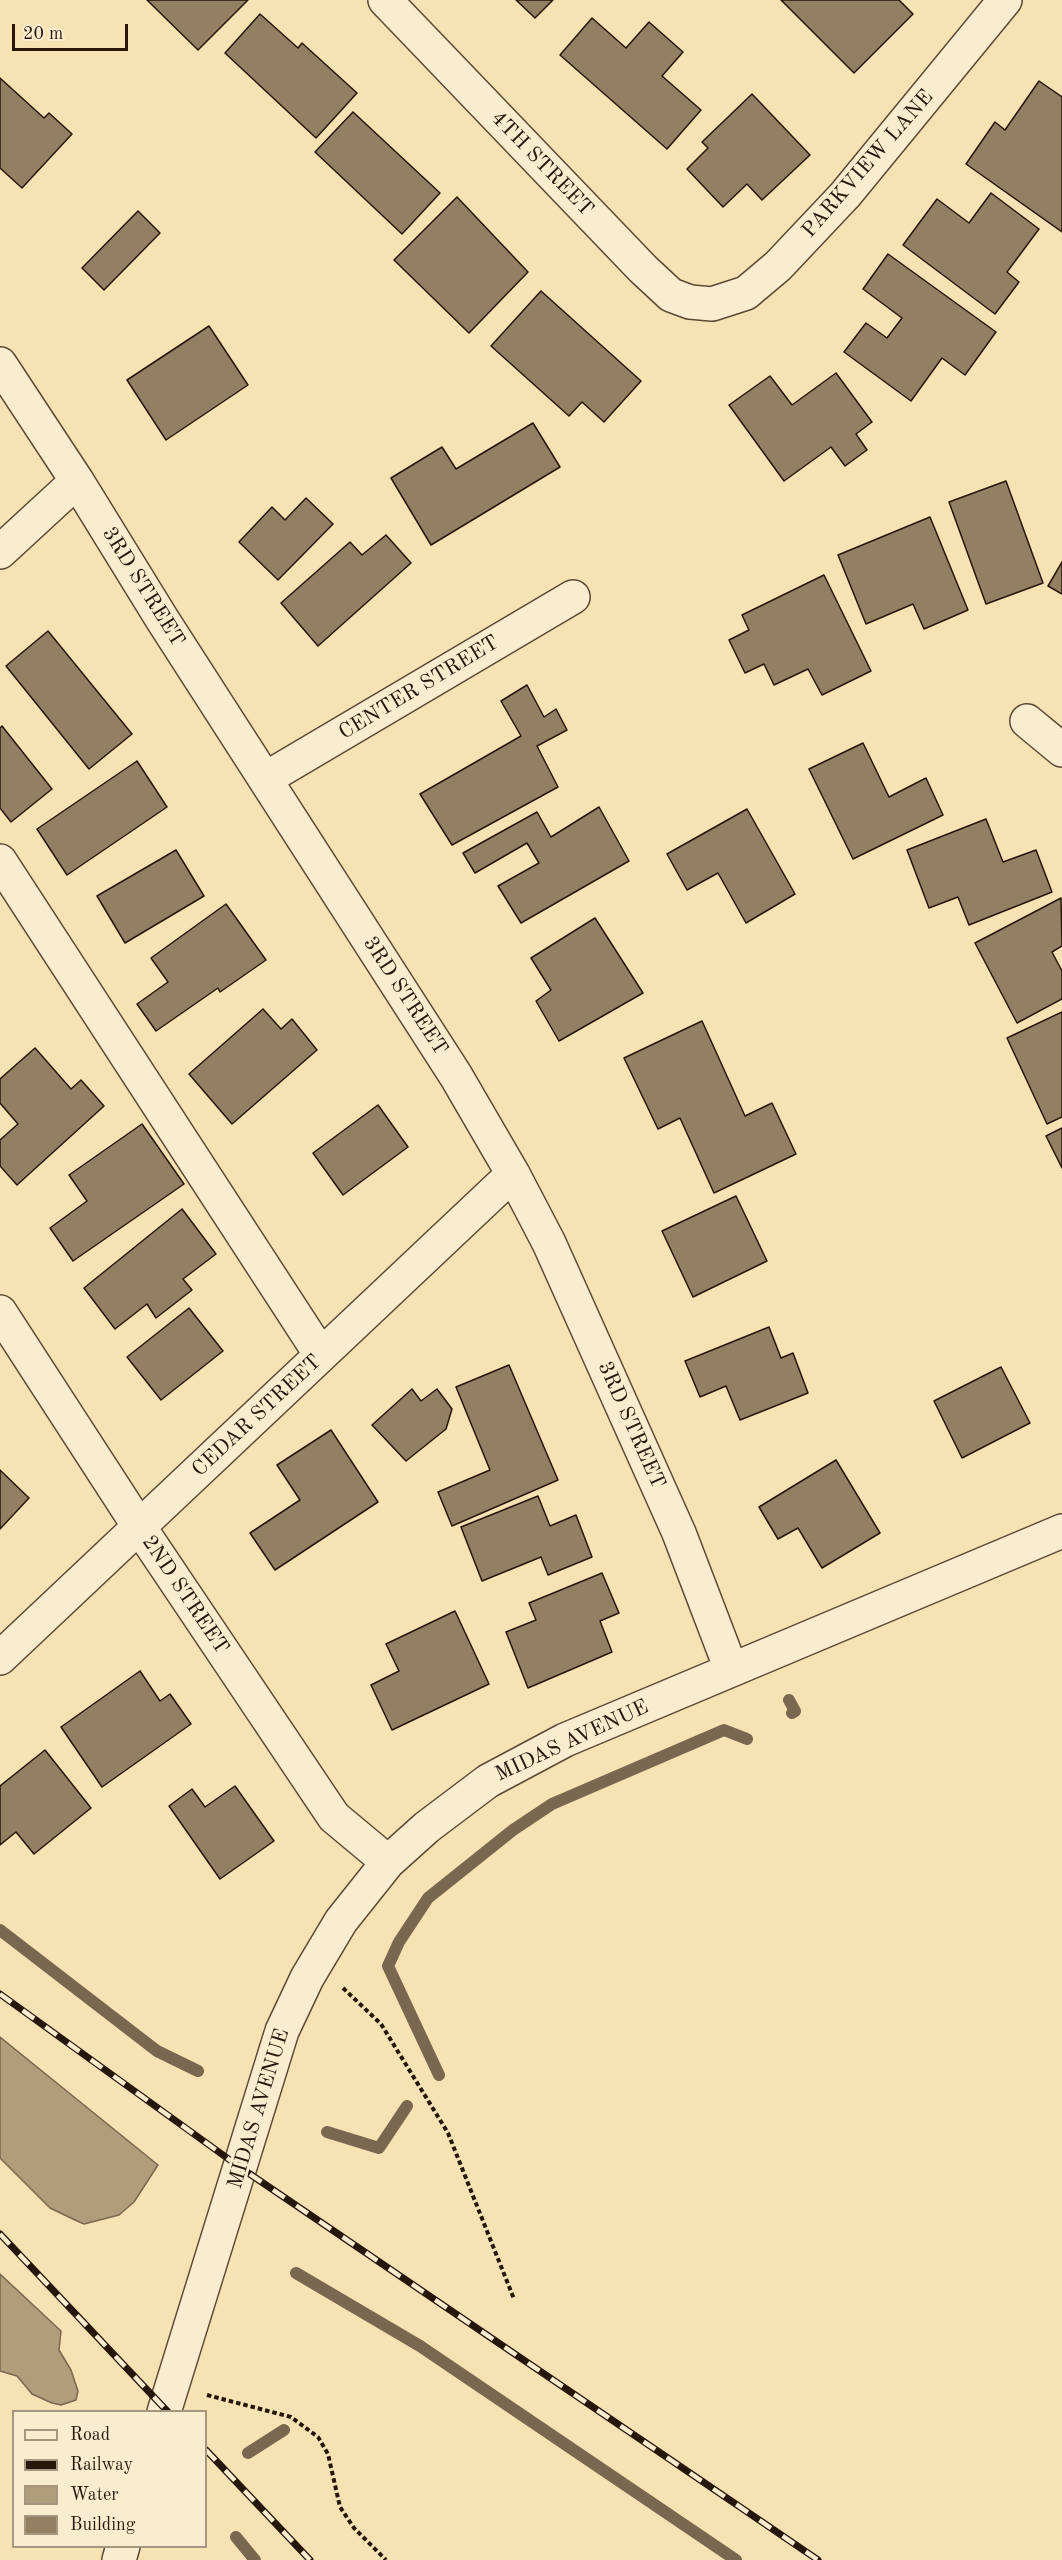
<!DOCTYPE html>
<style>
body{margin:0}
#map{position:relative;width:1062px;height:2560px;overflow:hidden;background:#f7e2b4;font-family:"Old Standard TT",serif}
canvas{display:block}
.legend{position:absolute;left:12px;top:2410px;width:195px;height:138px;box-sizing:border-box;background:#faecce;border:2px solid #a69680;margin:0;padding:8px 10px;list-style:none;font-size:18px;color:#27160c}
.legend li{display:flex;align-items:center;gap:12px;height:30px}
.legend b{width:30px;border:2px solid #a69680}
.scale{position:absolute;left:12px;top:24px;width:116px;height:27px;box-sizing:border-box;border:3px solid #27160c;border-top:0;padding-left:8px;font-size:18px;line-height:21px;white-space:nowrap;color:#27160c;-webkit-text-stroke:4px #faecce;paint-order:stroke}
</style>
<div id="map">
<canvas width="1062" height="2560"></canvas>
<ul class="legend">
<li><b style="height:8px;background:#faecce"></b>Road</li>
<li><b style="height:8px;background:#27160c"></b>Railway</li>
<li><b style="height:16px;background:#b09d7b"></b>Water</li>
<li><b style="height:16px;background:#938063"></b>Building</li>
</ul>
<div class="scale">20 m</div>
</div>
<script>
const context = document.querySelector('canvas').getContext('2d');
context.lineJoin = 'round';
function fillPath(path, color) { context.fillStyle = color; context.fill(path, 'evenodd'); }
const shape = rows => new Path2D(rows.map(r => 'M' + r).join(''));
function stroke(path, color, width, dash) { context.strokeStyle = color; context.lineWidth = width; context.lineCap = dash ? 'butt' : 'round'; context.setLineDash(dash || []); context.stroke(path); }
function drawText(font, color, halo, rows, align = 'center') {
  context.font = font + ' "Old Standard TT",serif'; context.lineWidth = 6; context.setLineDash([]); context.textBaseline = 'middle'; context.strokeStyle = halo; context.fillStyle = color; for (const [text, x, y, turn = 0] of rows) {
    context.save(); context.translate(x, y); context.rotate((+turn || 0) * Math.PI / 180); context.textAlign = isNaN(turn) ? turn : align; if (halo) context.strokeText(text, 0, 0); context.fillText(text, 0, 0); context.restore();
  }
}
const water = shape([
 [0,2037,158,2165,134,2202,119,2215,84,2224,75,2220,50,2208,0,2158,0,2037],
 [0,2274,61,2331,59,2350,71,2370,78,2391,76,2400,61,2405,52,2403,32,2394,17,2376,0,2371,0,2274]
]);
fillPath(water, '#b09d7b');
stroke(water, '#79674f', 1.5);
stroke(shape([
 [789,1700,795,1711,792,1713],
 [0,1930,157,2051,198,2071],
 [439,2075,388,1966,399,1942,428,1898,513,1830,552,1804,724,1730,747,1739],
 [327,2132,379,2148,407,2106],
 [296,2273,420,2346,736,2560],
 [248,2453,284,2430],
 [236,2537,255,2560]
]), '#79674f', 12);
const building = shape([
 [147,0,248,0,198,50,147,0],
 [516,0,553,0,535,18,516,0],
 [781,0,899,0,913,14,854,73,781,0],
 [260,14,298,48,302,43,357,93,316,138,225,53,260,14],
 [592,18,626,48,649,22,683,52,662,76,701,110,667,149,560,55,592,18],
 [0,78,44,118,49,113,72,134,22,188,0,168,0,78],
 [1039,81,1062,97,1062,232,966,164,995,122,1005,130,1039,81],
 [752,94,810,155,762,200,747,184,723,207,687,169,708,148,702,142,752,94],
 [353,112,440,193,402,234,315,152,353,112],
 [991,193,1039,229,1007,272,1019,282,995,314,903,245,937,199,969,223,991,193],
 [457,197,528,272,469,333,394,260,457,197],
 [138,211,160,233,104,290,82,268,138,211],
 [888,254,996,332,965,375,942,358,911,401,844,352,866,323,887,338,902,318,863,289,888,254],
 [541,291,641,381,604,422,582,402,569,416,491,346,541,291],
 [209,326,248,385,166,440,127,380,209,326],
 [836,373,872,422,856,434,867,450,845,466,831,447,784,481,729,405,770,376,792,405,836,373],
 [533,423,560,467,431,545,391,478,442,447,456,469,533,423],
 [1006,481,1043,583,986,604,949,502,1006,481],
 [306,498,333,524,278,580,239,542,272,507,285,520,306,498],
 [930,517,968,610,924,629,913,604,866,624,838,555,930,517],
 [386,535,411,563,318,646,281,603,350,542,362,555,386,535],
 [1062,562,1062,594,1048,586,1062,562],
 [824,575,871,671,822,695,808,669,774,685,764,664,745,673,729,640,749,630,742,615,824,575],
 [48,631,132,734,89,769,6,666,48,631],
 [527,685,544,717,556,709,567,730,537,746,558,787,452,845,420,794,521,736,501,701,527,685],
 [2,726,52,789,11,822,0,808,0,728,2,726],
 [863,743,889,797,926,778,943,815,853,859,809,769,863,743],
 [137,761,167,807,67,875,37,829,137,761],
 [599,807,629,861,521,923,498,886,539,863,527,843,475,873,463,853,537,812,551,837,599,807],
 [747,809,795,894,746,923,718,873,687,890,667,854,747,809],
 [986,819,1003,862,1036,850,1052,892,969,925,958,897,929,908,907,850,986,819],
 [176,850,204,896,125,943,97,896,176,850],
 [1061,898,1062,946,1052,952,1062,971,1062,999,1017,1023,975,943,1061,898],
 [226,904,266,960,220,992,218,988,156,1031,137,1004,168,982,151,958,226,904],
 [595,918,643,993,559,1041,536,1001,551,990,531,958,595,918],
 [263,1009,281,1029,292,1019,317,1050,232,1124,189,1074,263,1009],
 [1062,1012,1062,1117,1047,1124,1007,1038,1062,1012],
 [702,1021,745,1116,772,1103,796,1154,714,1193,680,1118,658,1129,624,1058,702,1021],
 [35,1048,71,1089,81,1080,104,1106,17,1185,0,1166,0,1140,18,1124,0,1103,0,1079,35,1048],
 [378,1105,408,1147,343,1195,313,1153,378,1105],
 [142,1124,184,1184,73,1261,50,1228,87,1201,69,1175,142,1124],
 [1062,1128,1062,1168,1046,1136,1062,1128],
 [736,1196,767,1261,693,1297,662,1231,736,1196],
 [182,1209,216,1254,183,1279,192,1290,156,1318,147,1304,115,1329,84,1288,182,1209],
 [189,1308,223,1351,161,1400,127,1357,189,1308],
 [769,1327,781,1358,793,1353,808,1393,740,1420,726,1386,700,1397,685,1361,769,1327],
 [509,1365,558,1480,452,1526,438,1492,490,1470,456,1387,509,1365],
 [1001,1367,1030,1423,962,1458,934,1401,1001,1367],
 [412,1389,421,1401,437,1389,452,1409,446,1429,406,1461,372,1425,412,1389],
 [331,1430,378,1502,275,1570,250,1533,300,1500,277,1465,331,1430],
 [836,1460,880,1533,822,1568,798,1528,778,1539,759,1507,836,1460],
 [0,1470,29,1498,0,1529,0,1470],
 [538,1496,550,1526,576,1515,592,1557,548,1575,541,1557,482,1581,461,1527,538,1496],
 [602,1573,619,1613,600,1621,612,1652,528,1688,506,1632,536,1620,529,1603,602,1573],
 [455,1611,489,1684,392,1730,371,1685,399,1671,386,1644,455,1611],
 [140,1671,160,1701,170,1694,191,1724,102,1787,61,1727,140,1671],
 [45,1750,91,1808,34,1854,16,1832,0,1845,0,1786,45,1750],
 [235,1786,274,1841,220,1879,169,1806,192,1789,205,1807,235,1786]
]);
fillPath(building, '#938063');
stroke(building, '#27160c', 1.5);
const minor = shape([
 [385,0,643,269,671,295,690,302,712,304,746,293,778,266,845,195,1005,0],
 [0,364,77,481,162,619,456,1076,513,1174,549,1243,679,1533,731,1669],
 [0,552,77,481],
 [1027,721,1062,750],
 [265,779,573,597],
 [0,861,321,1355],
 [0,1312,140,1528,334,1817,388,1862],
 [0,1658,513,1174],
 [164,2412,282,2031,307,1978,341,1921,388,1862,427,1827,488,1781,565,1740,1062,1531],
 [119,2560,123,2546]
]);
stroke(minor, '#5b4936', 36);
stroke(shape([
 [343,1988,381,2024,448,2133,514,2299],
 [207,2395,291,2417,318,2437,328,2454,340,2507,354,2528,386,2560]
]), '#27160c', 4, [4.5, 3]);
stroke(minor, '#faecce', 33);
const rail = shape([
 [0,1994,241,2168,818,2560],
 [0,2234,168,2412],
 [206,2450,310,2560]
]);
stroke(rail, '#27160c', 7);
stroke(rail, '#faecce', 4.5, [14]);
drawText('21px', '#27160c', '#faecce', [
 ["4TH STREET",542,164,46],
 ["PARKVIEW LANE",868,164,-49],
 ["3RD STREET",143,587,58],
 ["CENTER STREET",419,688,-31],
 ["3RD STREET",405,996,57],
 ["CEDAR STREET",257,1416,-43],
 ["3RD STREET",631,1425,66],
 ["2ND STREET",185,1595,56],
 ["MIDAS AVENUE",572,1741,-25],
 ["MIDAS AVENUE",259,2109,-73]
]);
</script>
